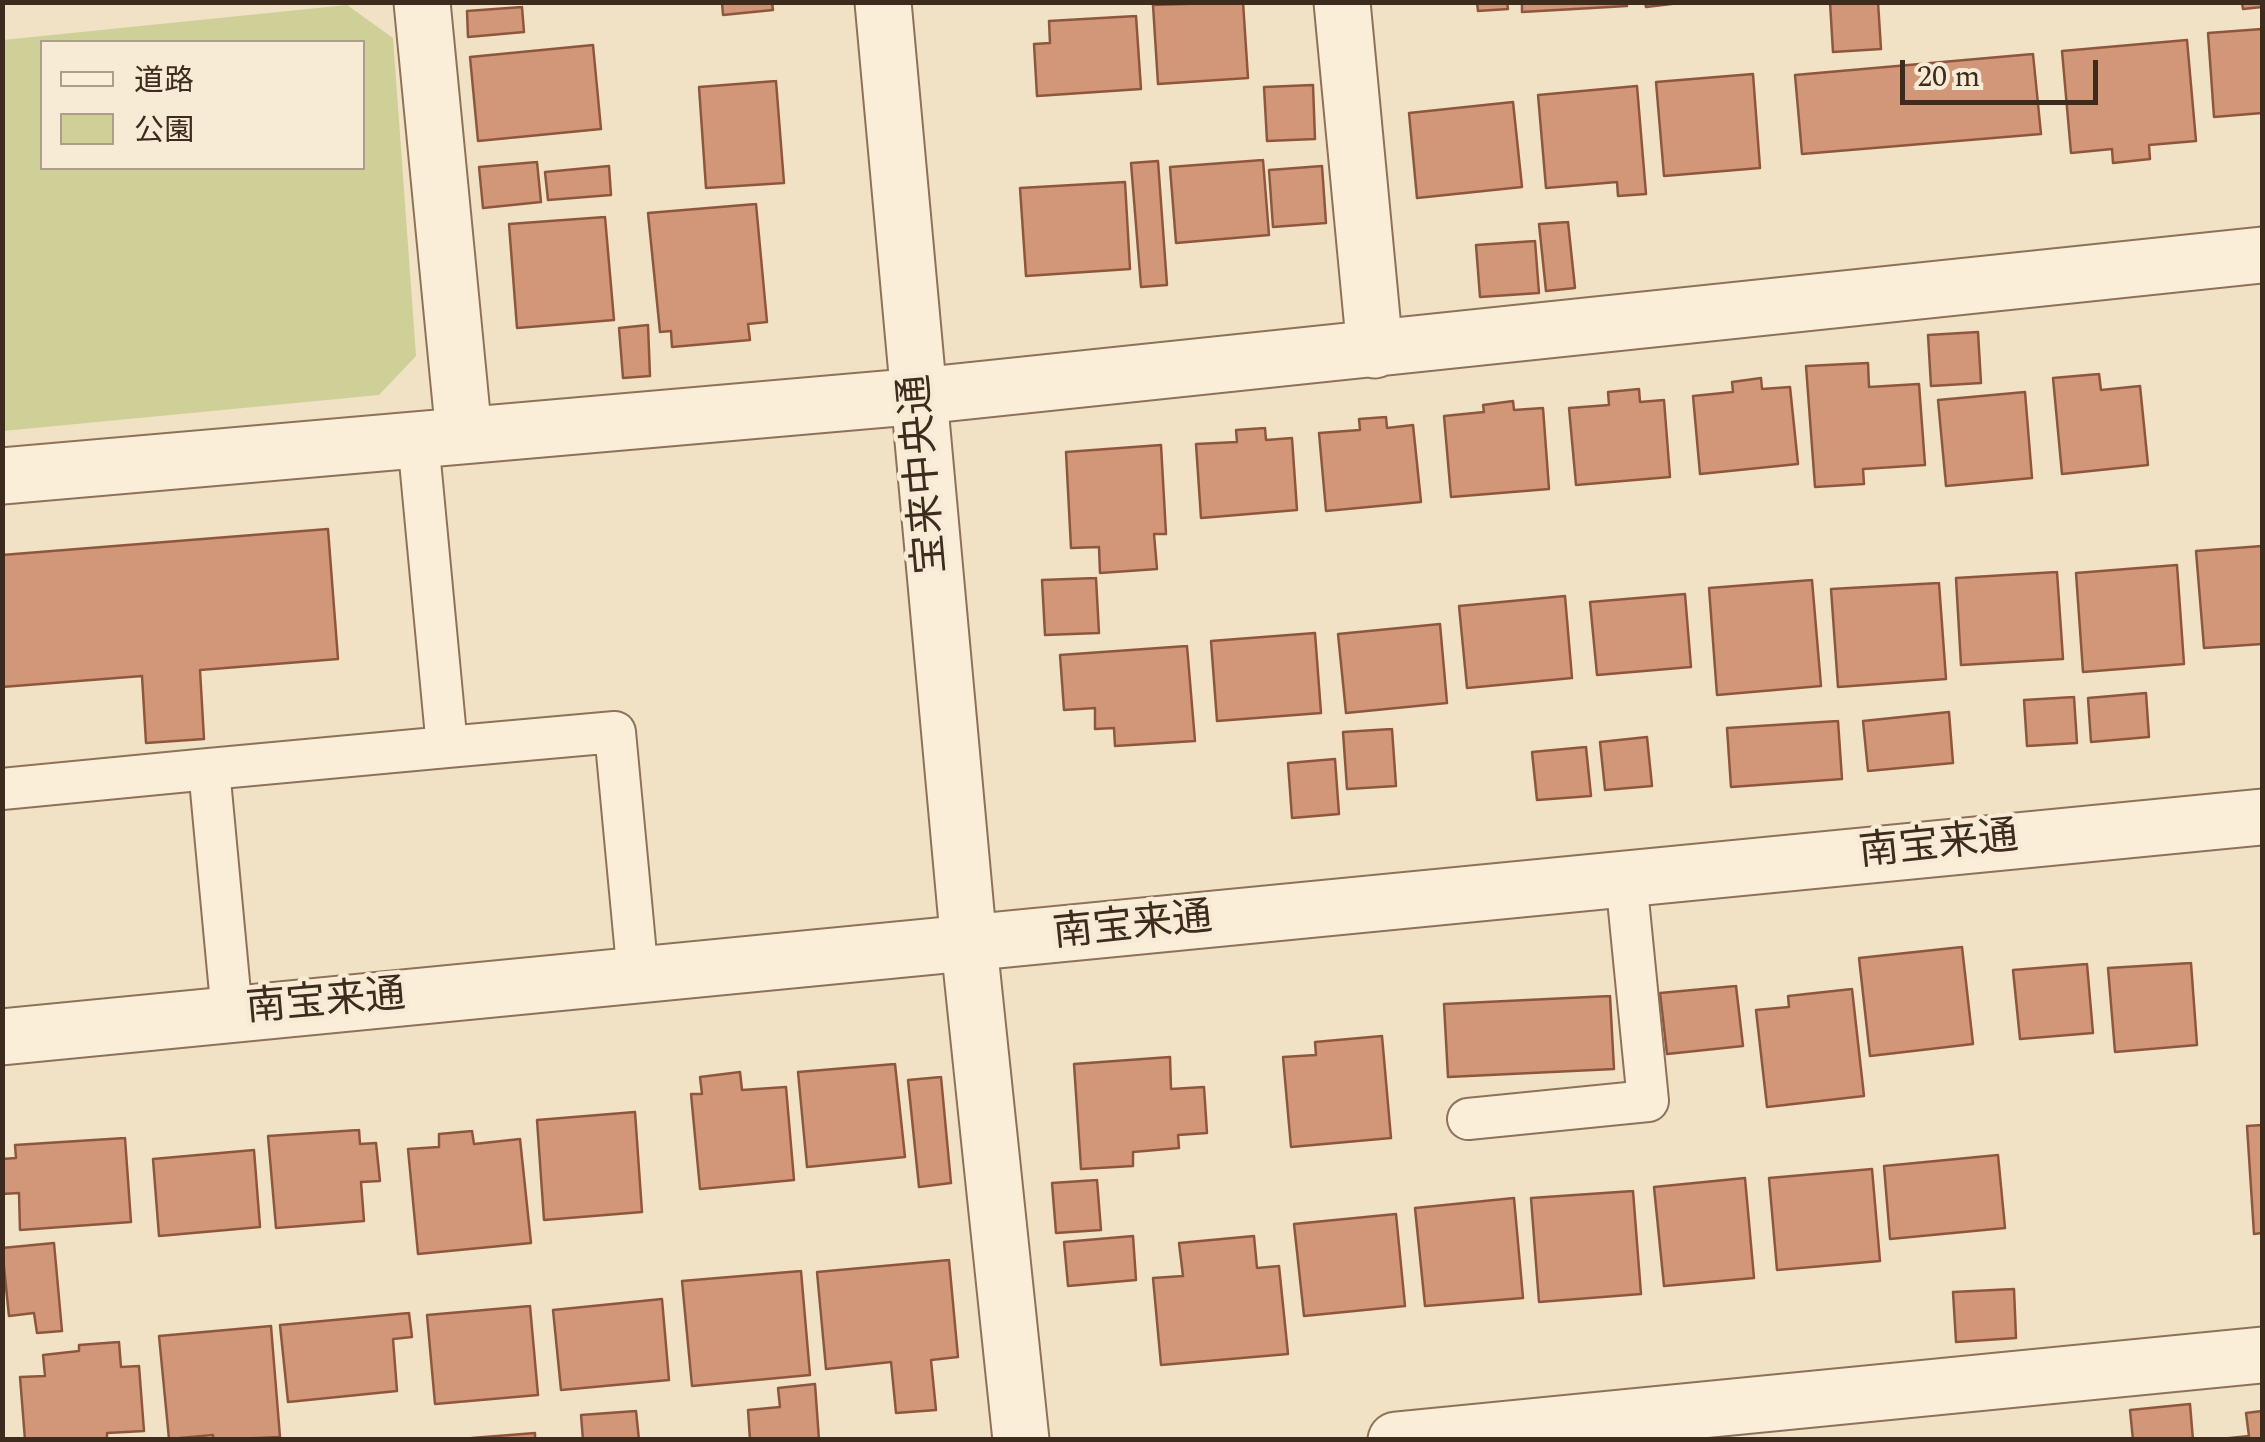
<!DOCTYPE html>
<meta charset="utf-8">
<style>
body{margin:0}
#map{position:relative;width:2265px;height:1442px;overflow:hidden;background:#f1e1c5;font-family:Spectral,"Noto Sans JP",serif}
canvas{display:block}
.frame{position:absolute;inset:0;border:5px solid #3d2b1e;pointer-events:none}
.legend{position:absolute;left:40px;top:40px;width:325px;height:130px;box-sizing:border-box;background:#f8ebd5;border:2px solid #ad9e8c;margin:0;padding:12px 18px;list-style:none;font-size:30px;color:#3d2b1e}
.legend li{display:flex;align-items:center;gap:20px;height:50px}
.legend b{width:50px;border:2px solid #ad9e8c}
.scale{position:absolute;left:1900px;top:60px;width:198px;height:45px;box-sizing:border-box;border:5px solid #3d2b1e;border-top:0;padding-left:12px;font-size:30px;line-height:35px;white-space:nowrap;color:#3d2b1e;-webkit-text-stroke:8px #f8ebd5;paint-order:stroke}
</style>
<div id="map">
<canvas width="2265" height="1442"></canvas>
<div class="frame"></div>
<ul class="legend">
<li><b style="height:12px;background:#fbeed9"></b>道路</li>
<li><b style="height:28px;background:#ced097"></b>公園</li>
</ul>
<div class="scale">20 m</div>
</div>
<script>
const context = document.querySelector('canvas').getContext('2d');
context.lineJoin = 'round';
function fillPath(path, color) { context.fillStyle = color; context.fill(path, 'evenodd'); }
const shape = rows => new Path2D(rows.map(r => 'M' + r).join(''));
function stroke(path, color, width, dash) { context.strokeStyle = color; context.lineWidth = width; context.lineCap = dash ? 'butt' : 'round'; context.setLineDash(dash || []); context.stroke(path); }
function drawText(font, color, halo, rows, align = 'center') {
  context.font = font + ' Spectral,"Noto Sans JP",serif'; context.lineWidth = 9; context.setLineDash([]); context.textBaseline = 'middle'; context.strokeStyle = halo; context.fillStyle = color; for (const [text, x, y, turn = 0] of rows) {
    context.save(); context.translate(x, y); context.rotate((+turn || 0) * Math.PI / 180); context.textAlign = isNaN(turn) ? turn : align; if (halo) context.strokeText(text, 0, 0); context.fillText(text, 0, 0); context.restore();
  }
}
fillPath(shape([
 [347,5,393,38,416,356,379,395,3,431,3,40],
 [42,42,362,42,362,168,42,168]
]), '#ced097');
const building = shape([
 [722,2,772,2,773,10,723,15,722,2],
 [1243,2,1248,78,1158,84,1153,5,1243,2],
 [1477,2,1507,2,1508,9,1478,11,1477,2],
 [1522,2,1626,2,1627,6,1522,12,1522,2],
 [1645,2,1688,2,1646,7,1645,2],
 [1830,2,1878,2,1881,49,1833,52,1830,2],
 [2242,2,2262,2,2262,7,2243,9,2242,2],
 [522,7,524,32,468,37,467,11,522,7],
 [1136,16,1141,89,1037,96,1034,44,1050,43,1049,21,1136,16],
 [2262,29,2262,113,2214,117,2208,33,2262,29],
 [2187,40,2196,141,2149,145,2150,159,2113,163,2112,149,2071,153,2062,51,2187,40],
 [593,45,601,129,478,141,470,57,593,45],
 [2033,54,2041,134,1802,154,1795,75,2033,54],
 [1753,74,1760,168,1664,176,1656,82,1753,74],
 [776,81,784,183,706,188,699,87,776,81],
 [1313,85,1315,139,1267,141,1264,87,1313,85],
 [1637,86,1646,194,1618,196,1617,182,1546,188,1538,95,1637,86],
 [1513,102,1522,187,1417,198,1409,113,1513,102],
 [1263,160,1269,235,1176,243,1170,167,1263,160],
 [1158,161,1167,285,1141,287,1131,163,1158,161],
 [537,162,541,202,483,208,479,167,537,162],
 [609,166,611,195,548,200,545,172,609,166],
 [1322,166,1326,223,1273,227,1269,170,1322,166],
 [1125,182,1130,269,1026,276,1020,188,1125,182],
 [756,204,767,322,748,324,750,340,672,347,671,331,660,332,648,213,756,204],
 [605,217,614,320,517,328,509,224,605,217],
 [1568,222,1575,288,1546,291,1539,224,1568,222],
 [1535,241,1539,293,1480,297,1476,245,1535,241],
 [648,325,650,376,623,378,619,328,648,325],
 [1978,332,1981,383,1931,386,1928,335,1978,332],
 [1868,363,1869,387,1919,384,1925,465,1863,469,1864,484,1815,487,1806,366,1868,363],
 [2099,374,2101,390,2140,386,2148,465,2062,474,2053,378,2099,374],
 [1761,378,1762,389,1790,387,1798,464,1700,474,1693,396,1733,392,1732,382,1761,378],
 [1639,389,1640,402,1664,400,1670,477,1576,485,1569,408,1609,405,1608,392,1639,389],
 [2025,392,2032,478,1946,486,1938,400,2025,392],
 [1513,401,1514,410,1543,408,1549,489,1451,497,1444,416,1484,412,1483,405,1513,401],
 [1386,417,1387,428,1413,425,1421,502,1326,511,1319,433,1360,430,1359,419,1386,417],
 [1265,428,1266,440,1292,438,1297,510,1201,518,1196,444,1237,442,1236,430,1265,428],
 [1161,445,1166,534,1154,534,1157,569,1100,573,1099,547,1071,548,1066,452,1161,445],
 [328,529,338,659,200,670,204,739,146,743,142,676,2,687,2,555,328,529],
 [2262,546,2262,644,2204,648,2196,551,2262,546],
 [2177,565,2184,664,2083,672,2076,573,2177,565],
 [2057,572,2063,659,1961,665,1956,578,2057,572],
 [1096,578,1099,633,1045,635,1042,580,1096,578],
 [1812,580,1821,686,1717,695,1709,588,1812,580],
 [1939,583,1946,679,1838,687,1831,589,1939,583],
 [1685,594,1691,667,1597,675,1590,602,1685,594],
 [1565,596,1572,678,1467,688,1459,606,1565,596],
 [1440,624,1447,703,1346,713,1338,634,1440,624],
 [1315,633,1321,713,1217,721,1211,641,1315,633],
 [1187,646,1195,741,1115,746,1114,728,1095,729,1095,708,1064,710,1060,655,1187,646],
 [2146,693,2149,737,2091,742,2088,698,2146,693],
 [2074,697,2077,743,2027,746,2024,700,2074,697],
 [1949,712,1953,763,1868,771,1863,721,1949,712],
 [1838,721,1842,779,1731,787,1727,728,1838,721],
 [1392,729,1396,786,1347,789,1343,732,1392,729],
 [1647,737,1652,786,1605,790,1600,742,1647,737],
 [1586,747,1591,796,1537,800,1532,752,1586,747],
 [1335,759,1339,814,1292,818,1288,763,1335,759],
 [1962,947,1973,1044,1870,1056,1859,958,1962,947],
 [2191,963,2197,1045,2115,1052,2108,968,2191,963],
 [2087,964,2093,1033,2020,1039,2013,970,2087,964],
 [1736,986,1743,1046,1667,1054,1660,993,1736,986],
 [1852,989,1864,1096,1767,1107,1756,1010,1789,1007,1788,996,1852,989],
 [1610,996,1614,1069,1448,1077,1444,1004,1610,996],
 [1382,1036,1391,1138,1291,1147,1283,1057,1316,1055,1315,1042,1382,1036],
 [1170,1057,1171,1089,1204,1087,1207,1133,1178,1135,1179,1148,1133,1152,1133,1166,1081,1169,1074,1064,1170,1057],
 [895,1064,905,1157,807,1167,798,1072,895,1064],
 [740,1072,742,1090,786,1087,794,1180,700,1189,691,1094,702,1094,700,1077,740,1072],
 [941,1077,951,1183,919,1187,908,1080,941,1077],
 [635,1112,642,1212,544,1220,537,1120,635,1112],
 [2262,1125,2262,1233,2254,1234,2247,1126,2262,1125],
 [359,1130,360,1144,376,1143,380,1181,361,1182,364,1221,276,1228,268,1136,359,1130],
 [472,1131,474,1144,520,1139,531,1243,418,1254,408,1149,439,1147,439,1134,472,1131],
 [125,1138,131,1222,20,1230,19,1193,2,1194,2,1159,16,1158,15,1145,125,1138],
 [254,1150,260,1227,159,1236,153,1159,254,1150],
 [1998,1155,2005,1228,1890,1239,1884,1166,1998,1155],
 [1872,1169,1880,1261,1777,1270,1769,1178,1872,1169],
 [1745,1178,1754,1278,1664,1286,1654,1187,1745,1178],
 [1097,1180,1101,1230,1056,1233,1052,1183,1097,1180],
 [1633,1191,1641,1294,1539,1302,1531,1198,1633,1191],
 [1514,1198,1523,1298,1425,1306,1415,1208,1514,1198],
 [1396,1214,1405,1306,1304,1316,1294,1224,1396,1214],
 [1133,1236,1136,1280,1068,1286,1064,1242,1133,1236],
 [1254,1236,1257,1268,1279,1266,1288,1354,1161,1365,1153,1278,1183,1276,1179,1243,1254,1236],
 [54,1243,62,1331,37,1333,34,1313,9,1316,2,1248,54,1243],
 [949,1260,958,1357,931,1360,936,1410,896,1413,891,1362,826,1369,817,1272,949,1260],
 [801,1271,810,1375,692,1386,682,1281,801,1271],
 [2014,1289,2016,1338,1956,1342,1953,1292,2014,1289],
 [662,1299,669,1380,561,1390,553,1310,662,1299],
 [530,1306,538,1395,435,1404,427,1315,530,1306],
 [409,1313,412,1337,393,1339,397,1391,288,1402,280,1325,409,1313],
 [271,1326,280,1437,213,1440,213,1435,169,1439,159,1336,271,1326],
 [119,1342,121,1367,139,1366,144,1431,107,1433,107,1440,25,1440,20,1377,45,1376,43,1355,79,1351,79,1345,119,1342],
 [815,1384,819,1440,750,1440,748,1410,780,1407,778,1388,815,1384],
 [2190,1404,2193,1440,2133,1440,2130,1410,2190,1404],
 [636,1411,639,1440,583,1440,581,1415,636,1411],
 [2262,1411,2262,1440,2211,1440,2249,1436,2246,1413,2262,1411],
 [535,1433,535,1440,472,1440,472,1438,535,1433]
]);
fillPath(building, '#d29778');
stroke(building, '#8e573d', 2.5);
const service = shape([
 [447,747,615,732,638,976],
 [2,789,209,769],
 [232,1014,209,769,447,747,418,440],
 [1468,1119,1648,1101,1626,879]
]);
const minor = shape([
 [422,2,464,435],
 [1342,2,1375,350],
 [2,476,920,396,2262,255],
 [969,945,1021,1440],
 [1396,1440,2262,1355]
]);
const tertiary = shape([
 [883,2,969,945],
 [2,1037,2262,817]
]);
stroke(service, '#8e7159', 44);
stroke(minor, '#8e7159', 59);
stroke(tertiary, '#8e7159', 59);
stroke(service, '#fbeed9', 40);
stroke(minor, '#fbeed9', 55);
stroke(tertiary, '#fbeed9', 55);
drawText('40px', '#3d2b1e', '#f8ebd5', [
 ["宝来中央通",927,474,-95],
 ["南宝来通",1939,848,-6],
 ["南宝来通",1133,929,-6],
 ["南宝来通",326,1005,-5]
]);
</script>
